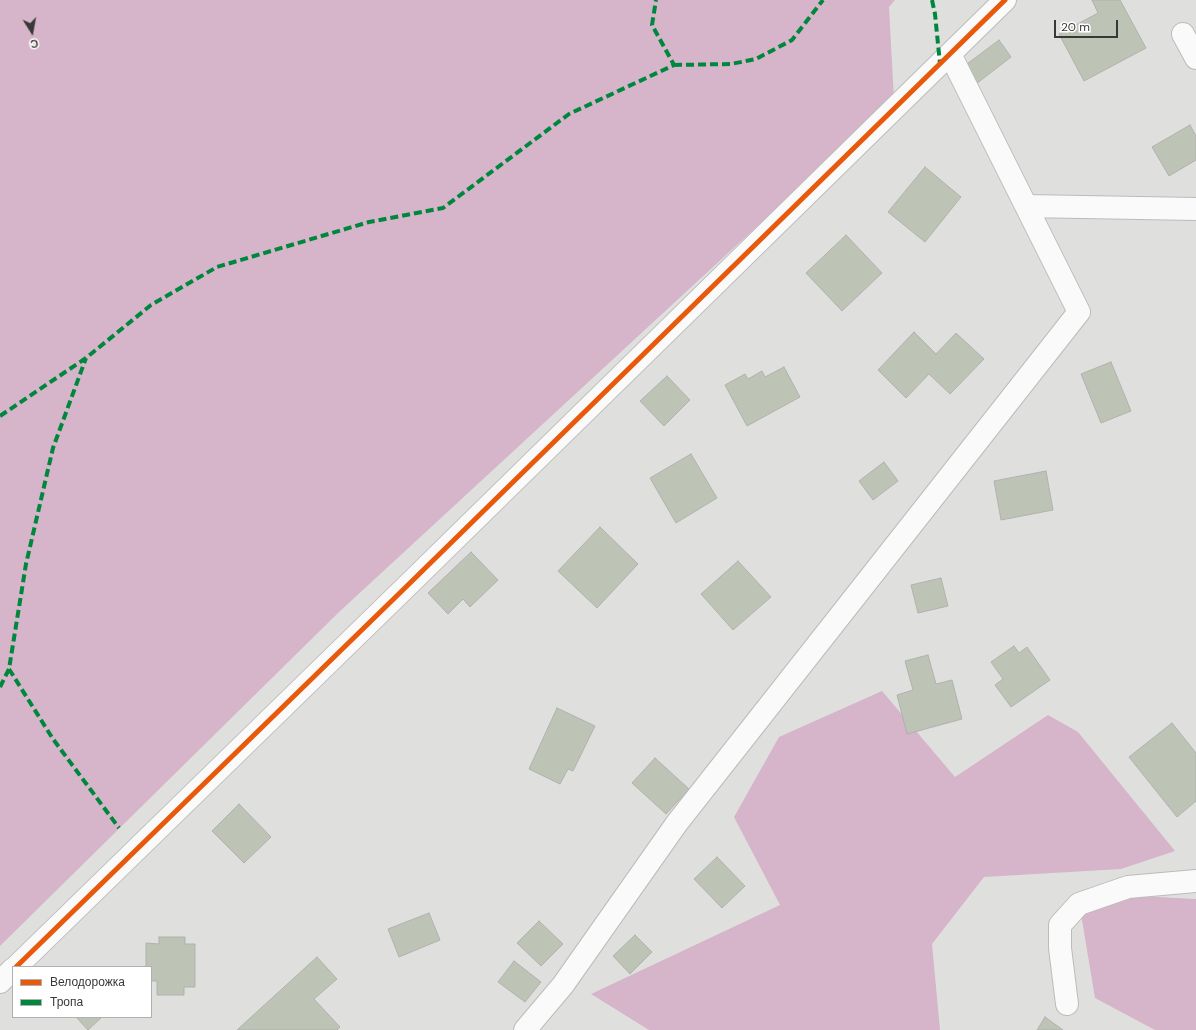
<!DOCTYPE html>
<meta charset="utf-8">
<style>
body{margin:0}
#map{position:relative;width:1196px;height:1030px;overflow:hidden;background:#dfe0dd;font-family:"DM Sans",sans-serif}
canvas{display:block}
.legend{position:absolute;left:12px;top:966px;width:140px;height:52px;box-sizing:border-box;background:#fff;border:1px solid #afb0af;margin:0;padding:5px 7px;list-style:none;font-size:12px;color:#383937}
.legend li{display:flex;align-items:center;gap:8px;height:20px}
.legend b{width:20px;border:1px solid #afb0af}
.north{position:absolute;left:12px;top:12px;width:40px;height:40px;-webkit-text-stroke:3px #fff;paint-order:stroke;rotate:169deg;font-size:11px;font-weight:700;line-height:16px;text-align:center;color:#383937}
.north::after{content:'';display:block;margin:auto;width:14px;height:18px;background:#383937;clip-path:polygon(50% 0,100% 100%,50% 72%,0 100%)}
.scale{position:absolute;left:1054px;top:20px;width:64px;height:18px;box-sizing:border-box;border:2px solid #383937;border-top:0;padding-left:5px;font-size:12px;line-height:14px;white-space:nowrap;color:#383937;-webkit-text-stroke:3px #fff;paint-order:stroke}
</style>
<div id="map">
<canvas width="1196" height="1030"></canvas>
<ul class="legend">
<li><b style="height:5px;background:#e8590c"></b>Велодорожка</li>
<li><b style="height:5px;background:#00873e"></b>Тропа</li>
</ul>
<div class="north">С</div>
<div class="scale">20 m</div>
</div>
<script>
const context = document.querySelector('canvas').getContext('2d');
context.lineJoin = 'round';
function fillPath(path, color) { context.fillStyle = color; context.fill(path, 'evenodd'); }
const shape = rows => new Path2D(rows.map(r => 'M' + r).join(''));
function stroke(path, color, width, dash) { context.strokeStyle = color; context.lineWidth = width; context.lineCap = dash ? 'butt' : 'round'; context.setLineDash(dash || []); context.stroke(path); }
fillPath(shape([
 [0,0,895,0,889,7,894,100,338,613,0,946],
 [882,691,955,777,1048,715,1078,732,1175,851,1121,869,984,877,932,944,940,1030,649,1030,591,994,780,905,734,817,779,737],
 [1138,896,1196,899,1196,1030,1155,1030,1095,998,1081,914]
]), '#d6b4c9');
const building = shape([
 [1092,0,1120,0,1146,48,1084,81,1059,34,1098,13,1092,0],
 [999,40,1011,57,976,84,963,67,999,40],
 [1190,125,1196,136,1196,160,1169,176,1152,147,1190,125],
 [925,167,961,197,925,242,888,212,925,167],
 [846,235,882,273,842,311,806,273,846,235],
 [914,332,936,354,956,333,984,359,950,394,929,374,906,398,878,370,914,332],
 [1111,362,1131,411,1101,423,1081,374,1111,362],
 [784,367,800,397,747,426,725,385,745,374,748,379,762,371,765,377,784,367],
 [667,376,690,400,664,426,640,401,667,376],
 [691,454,717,498,676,523,650,478,691,454],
 [884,462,898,481,873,500,859,481,884,462],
 [1046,471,1053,510,1001,520,994,481,1046,471],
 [600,527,638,564,597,608,558,571,600,527],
 [471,552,498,580,470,607,463,599,448,614,428,593,471,552],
 [738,561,771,597,733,630,701,594,738,561],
 [941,578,948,606,918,613,911,585,941,578],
 [1014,646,1019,653,1027,647,1050,680,1011,707,995,685,1003,679,991,662,1014,646],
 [928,655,936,684,952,680,962,719,907,734,897,695,913,690,905,661,928,655],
 [557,708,595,726,573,771,568,769,560,784,529,769,557,708],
 [1172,723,1196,753,1196,801,1177,817,1129,757,1172,723],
 [655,758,689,789,666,814,632,783,655,758],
 [239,804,271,837,244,863,212,831,239,804],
 [717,857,745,886,722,908,694,879,717,857],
 [429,913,440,940,399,957,388,929,429,913],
 [539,921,563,944,541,966,517,943,539,921],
 [635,935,652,952,630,974,613,956,635,935],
 [159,937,185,937,185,944,195,944,195,987,184,987,184,995,157,995,157,981,151,981,151,967,146,967,146,943,159,944,159,937],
 [317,957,337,979,314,999,340,1027,337,1030,237,1030,317,957],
 [514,961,541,982,525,1002,498,982,514,961],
 [76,1017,102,1017,88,1030,76,1017],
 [1045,1017,1063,1030,1037,1030,1045,1017]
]);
fillPath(building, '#bdc4b6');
stroke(building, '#b0b1ae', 1);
const minor = shape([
 [1183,34,1196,58],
 [1026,206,1196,209],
 [16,967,410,583,1005,0],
 [0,982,13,969],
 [1067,1004,1060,948,1060,925,1079,904,1128,887,1196,881],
 [525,1030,563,985,677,823,1079,312,950,54]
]);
stroke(minor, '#bbbcba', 24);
stroke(minor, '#fafafa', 22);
stroke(shape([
 [932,0,935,14,940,64],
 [674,65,731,64,756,59,792,40,823,0],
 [0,416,86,358,151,305,217,267,369,222,443,208,569,114,674,65,652,25,656,0],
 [9,669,53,739,119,828],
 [0,687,9,669,26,564,53,448,86,358]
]), '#00873e', 4, [8, 4]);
stroke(shape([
 [16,967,410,583,1005,0]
]), '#e8590c', 5);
</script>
